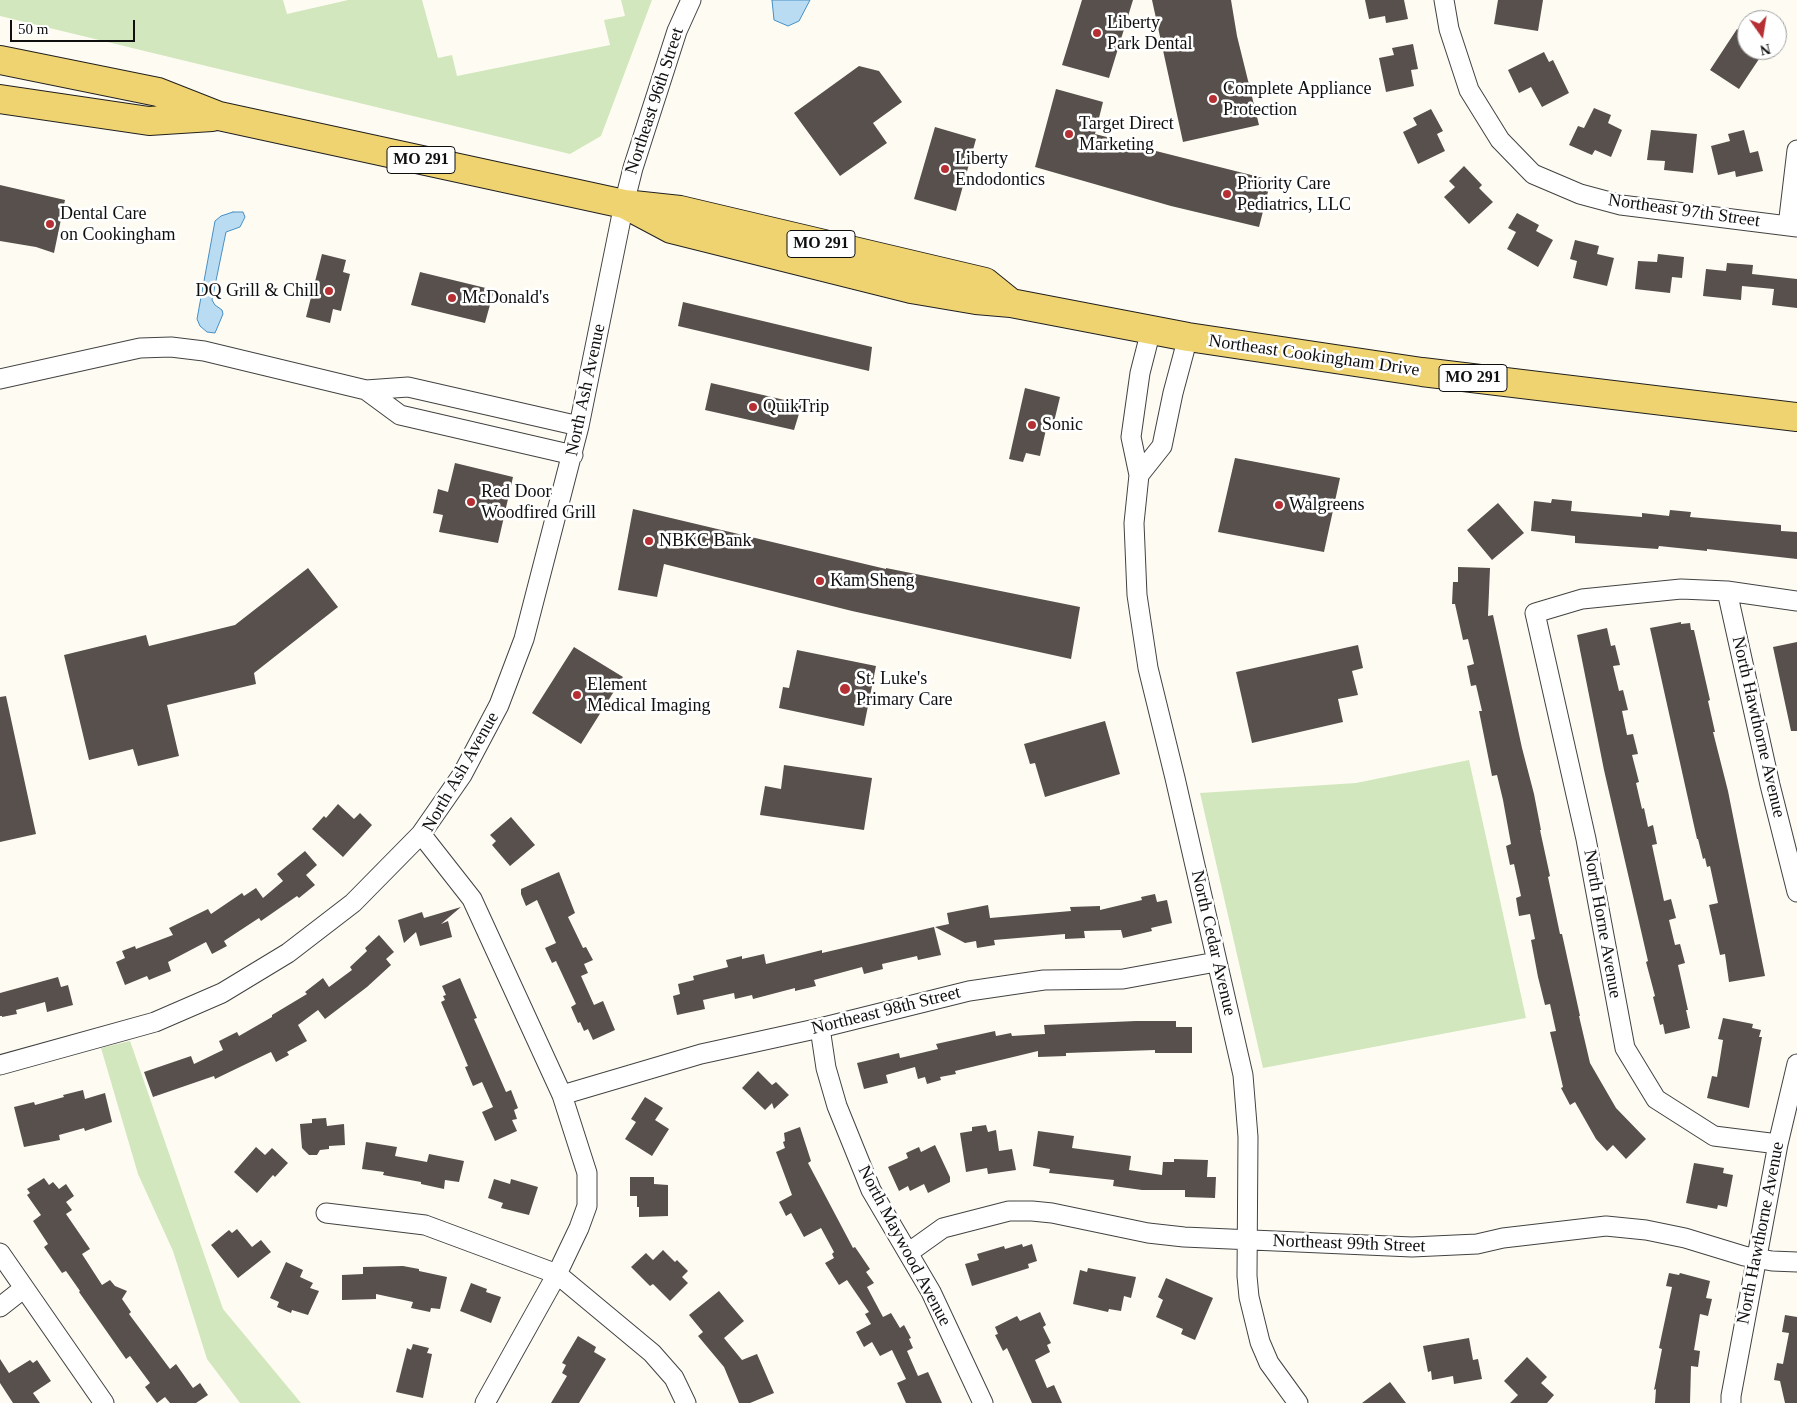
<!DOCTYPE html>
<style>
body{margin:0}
#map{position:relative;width:1797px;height:1403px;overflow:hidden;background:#fefcf2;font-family:Georgia,serif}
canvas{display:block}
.north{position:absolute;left:1737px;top:10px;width:50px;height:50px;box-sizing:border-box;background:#fff;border:1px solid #9f9f9f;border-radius:50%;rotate:167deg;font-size:14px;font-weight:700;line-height:20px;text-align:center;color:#0f0f0f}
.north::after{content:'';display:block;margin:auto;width:18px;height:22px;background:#b63033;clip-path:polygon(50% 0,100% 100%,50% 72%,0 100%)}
.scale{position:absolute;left:10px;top:20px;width:125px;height:22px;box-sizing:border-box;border:2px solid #0f0f0f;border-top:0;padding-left:6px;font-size:15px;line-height:18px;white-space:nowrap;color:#0f0f0f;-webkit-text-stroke:4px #fff;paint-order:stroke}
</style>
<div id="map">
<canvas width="1797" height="1403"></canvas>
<div class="north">N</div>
<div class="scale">50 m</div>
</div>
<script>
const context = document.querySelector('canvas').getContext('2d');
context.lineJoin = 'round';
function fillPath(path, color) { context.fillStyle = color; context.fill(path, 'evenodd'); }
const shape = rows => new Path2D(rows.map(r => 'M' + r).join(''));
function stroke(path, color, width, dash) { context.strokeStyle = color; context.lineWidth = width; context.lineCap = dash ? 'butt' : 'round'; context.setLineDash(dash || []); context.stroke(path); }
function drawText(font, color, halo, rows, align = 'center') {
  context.font = font + ' Georgia,serif'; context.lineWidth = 5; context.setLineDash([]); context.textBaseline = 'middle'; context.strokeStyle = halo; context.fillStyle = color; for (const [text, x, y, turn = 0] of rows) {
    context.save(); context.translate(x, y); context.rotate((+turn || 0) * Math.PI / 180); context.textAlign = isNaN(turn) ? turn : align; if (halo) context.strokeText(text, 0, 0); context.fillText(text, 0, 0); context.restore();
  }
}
fillPath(shape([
 [0,0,283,0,287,14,348,0,422,0,438,58,452,55,457,76,610,45,604,20,625,16,621,0,652,0,601,136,570,154,0,16],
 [1469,760,1526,1018,1263,1068,1200,793,1356,783],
 [130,1041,223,1309,301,1403,240,1403,207,1359,173,1251,138,1174,101,1048]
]), '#d2e7bd');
const water = shape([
 [772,0,810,0,799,21,788,26,774,20,772,0],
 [233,212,243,212,245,217,240,227,226,232,212,300,215,305,222,310,223,314,215,333,207,332,200,326,197,319,215,221,221,216,233,212]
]);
fillPath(water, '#badcf2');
stroke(water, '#468fc4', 1);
fillPath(shape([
 [1082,0,1133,0,1109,78,1062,65],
 [1152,0,1231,0,1237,36,1259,125,1183,142],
 [1365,0,1404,0,1408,19,1386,23,1385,16,1369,19],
 [1498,0,1543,0,1538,31,1494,24],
 [1737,29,1747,35,1747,50,1765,50,1739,89,1710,70],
 [1413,44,1418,69,1411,70,1414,86,1386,92,1379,58,1394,55,1392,48],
 [1544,52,1549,62,1553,60,1569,93,1542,107,1531,87,1519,93,1508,70],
 [859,66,879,71,902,102,873,123,887,143,840,176,794,113],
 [1056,89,1103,102,1095,134,1154,149,1152,150,1271,180,1259,227,1171,206,1035,167],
 [1594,108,1611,115,1608,123,1622,130,1611,157,1595,150,1592,155,1569,145,1578,126,1584,128],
 [1431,109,1443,131,1437,134,1445,151,1418,164,1403,132,1417,125,1413,118],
 [935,127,976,139,956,211,914,199],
 [1651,130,1697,134,1693,173,1664,170,1665,161,1647,160],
 [1744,130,1750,153,1758,151,1763,171,1736,177,1735,171,1718,175,1711,146,1730,141,1728,134],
 [1464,166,1482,185,1479,188,1493,202,1469,224,1444,197,1455,187,1449,181],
 [0,185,65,200,54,253,36,247,0,241],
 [1517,213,1539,225,1536,231,1553,240,1538,267,1507,249,1516,232,1508,228],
 [1575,240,1599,246,1597,254,1614,258,1607,286,1573,278,1577,261,1570,259],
 [322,254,346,260,343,272,350,274,341,311,333,309,330,323,306,317],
 [1658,254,1684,257,1682,278,1672,277,1670,293,1635,289,1638,261,1657,262],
 [1727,263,1753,265,1752,274,1797,279,1797,308,1772,305,1774,289,1742,286,1741,300,1703,296,1706,269,1726,271],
 [420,272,494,290,485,323,411,305],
 [683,302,872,347,869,371,678,326],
 [711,383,802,404,794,430,705,410],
 [1025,388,1060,397,1053,426,1047,425,1040,456,1026,453,1023,462,1009,459],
 [1235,458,1340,478,1324,552,1218,532],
 [455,463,513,477,498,543,439,532,443,515,433,513,438,489,448,492],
 [1552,499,1572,501,1571,511,1642,517,1642,513,1669,516,1670,510,1691,512,1690,517,1781,525,1781,531,1797,532,1797,559,1707,549,1707,551,1659,546,1658,549,1575,543,1575,536,1531,531,1534,501,1551,503],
 [1498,503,1524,533,1492,560,1467,530],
 [633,509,886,569,886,568,1080,607,1071,659,852,611,664,564,657,597,618,590],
 [1458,567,1490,568,1488,616,1493,615,1522,748,1534,794,1541,830,1540,830,1550,876,1548,877,1560,934,1562,934,1580,1016,1579,1016,1590,1063,1616,1108,1646,1139,1626,1159,1613,1145,1607,1151,1596,1139,1575,1102,1570,1105,1561,1088,1563,1087,1550,1032,1556,1031,1550,1004,1545,1005,1538,977,1531,940,1535,939,1530,914,1519,916,1516,898,1521,896,1514,864,1510,865,1506,846,1511,844,1503,800,1497,775,1492,776,1479,711,1482,711,1476,685,1471,686,1467,666,1474,664,1468,639,1463,640,1455,604,1452,604,1453,582,1458,582],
 [308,568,338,607,254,673,256,684,167,705,179,756,138,766,133,749,89,760,64,655,146,635,149,646,235,625],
 [1681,622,1681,624,1690,623,1691,630,1694,630,1710,700,1708,701,1715,732,1713,732,1728,791,1765,976,1729,982,1725,954,1720,955,1709,905,1718,903,1710,866,1707,867,1705,858,1703,859,1698,839,1697,839,1650,628],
 [1607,628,1611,646,1615,645,1620,665,1613,666,1619,691,1623,690,1628,710,1622,711,1627,735,1633,734,1638,754,1632,755,1639,782,1636,783,1642,809,1644,808,1648,827,1653,825,1657,844,1652,845,1664,901,1671,899,1676,918,1669,920,1675,945,1680,944,1685,963,1678,965,1688,1010,1686,1010,1690,1028,1665,1034,1663,1024,1660,1025,1653,997,1655,996,1646,962,1648,961,1604,770,1577,635],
 [1797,642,1797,731,1791,731,1773,647],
 [1358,645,1363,668,1352,671,1358,695,1338,699,1343,722,1252,743,1236,672],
 [574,647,623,677,581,744,532,713],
 [797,650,876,666,864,726,779,708,783,687,789,688],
 [6,696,36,834,0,842,0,697],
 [1105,721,1120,774,1045,797,1035,763,1030,764,1024,744],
 [784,765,872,778,864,830,760,815,765,786,781,789],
 [338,804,354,819,360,813,372,825,343,857,312,829,324,816,326,818],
 [511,817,535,845,510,866,492,845,496,841,490,835],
 [305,851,317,865,306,875,315,885,299,898,297,896,261,921,259,918,224,941,227,946,212,954,206,942,168,962,171,971,149,980,147,976,125,985,116,962,125,958,122,951,135,946,136,949,173,935,169,928,208,909,211,914,242,893,244,896,256,888,263,898,283,881,277,874],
 [559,872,575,913,568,917,583,948,586,947,593,960,584,964,588,973,581,976,594,1005,603,1001,615,1030,593,1040,588,1029,584,1031,580,1022,578,1023,571,1007,576,1004,556,961,552,963,545,948,556,943,537,900,526,906,521,894,521,889],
 [1155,894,1157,902,1167,900,1172,923,1151,928,1152,931,1123,938,1121,930,1084,931,1085,938,1065,939,1065,934,994,940,995,945,977,948,976,941,965,943,935,927,949,924,947,913,988,905,990,918,1071,911,1070,907,1100,906,1100,910,1142,900,1141,897],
 [461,907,441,924,448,921,452,937,420,946,416,932,404,943,398,920,422,912,424,918],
 [934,927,941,955,918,960,917,956,882,964,883,969,864,974,862,967,814,980,816,986,795,991,795,988,753,999,752,995,735,999,734,993,703,1000,705,1009,677,1015,673,996,680,994,678,984,694,980,693,976,728,967,726,960,742,956,742,959,764,954,766,964,822,950,822,953],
 [379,935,394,952,386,959,391,965,367,987,325,1019,318,1010,298,1025,307,1041,287,1052,289,1055,276,1062,271,1052,215,1079,214,1076,153,1097,144,1072,191,1056,194,1064,223,1050,219,1041,237,1032,239,1036,272,1017,272,1015,307,994,305,992,323,978,329,987,352,970,350,967,367,951,365,948],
 [58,977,61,987,68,985,73,1005,47,1012,45,1002,16,1010,17,1014,2,1017,2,1016,0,1016,0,993],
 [460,978,477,1018,474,1019,506,1092,511,1090,518,1108,514,1110,517,1119,512,1120,517,1131,495,1141,482,1112,493,1107,482,1082,473,1086,465,1067,468,1066,441,1002,445,1000,443,996,446,995,442,986],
 [1723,1018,1753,1024,1752,1028,1761,1030,1759,1037,1762,1037,1749,1108,1707,1098,1712,1076,1717,1077,1723,1040,1718,1039],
 [1136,1021,1176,1021,1176,1027,1192,1027,1192,1053,1155,1053,1155,1050,1066,1053,1066,1056,1038,1057,1038,1051,955,1071,956,1074,940,1077,941,1080,927,1084,925,1077,918,1079,915,1067,886,1075,888,1083,864,1089,857,1063,899,1053,900,1058,938,1049,936,1044,995,1031,996,1036,1011,1033,1012,1036,1045,1034,1044,1025],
 [758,1071,772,1085,776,1082,789,1095,774,1109,772,1103,765,1110,742,1088],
 [83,1090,85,1099,105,1093,112,1122,85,1131,84,1128,59,1135,60,1140,24,1147,14,1107,34,1102,35,1105,64,1097,63,1095],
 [645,1097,663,1108,655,1120,669,1129,652,1156,625,1139,636,1122,631,1119],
 [326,1118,327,1126,344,1124,345,1145,329,1146,329,1149,320,1150,317,1155,309,1155,302,1148,300,1124,312,1123,312,1119],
 [986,1125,988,1132,996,1130,999,1151,1012,1149,1016,1170,988,1174,987,1168,966,1172,960,1133,972,1131,972,1127],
 [800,1127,811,1161,808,1163,853,1248,855,1247,870,1269,866,1272,874,1283,867,1287,883,1317,891,1313,900,1328,904,1325,911,1338,909,1339,913,1348,907,1351,918,1376,928,1372,942,1403,906,1403,897,1383,906,1379,892,1350,880,1356,872,1342,864,1347,856,1332,871,1324,865,1314,869,1312,847,1280,839,1285,825,1263,834,1258,832,1254,834,1252,821,1228,804,1237,791,1213,786,1216,779,1202,792,1195,776,1152,785,1148,783,1142,785,1141,784,1133],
 [1038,1131,1074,1136,1072,1148,1131,1156,1129,1170,1162,1175,1163,1162,1174,1162,1174,1159,1208,1160,1207,1177,1216,1177,1215,1198,1185,1197,1185,1190,1142,1190,1113,1186,1114,1180,1049,1173,1050,1169,1033,1166],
 [366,1142,397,1147,395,1156,427,1162,429,1154,464,1161,459,1182,445,1180,444,1189,421,1184,421,1182,383,1175,384,1172,362,1169],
 [935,1145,950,1177,950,1182,928,1193,924,1184,910,1191,908,1186,899,1191,888,1167,908,1158,906,1153,919,1147,921,1152],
 [256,1147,265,1155,272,1148,288,1163,275,1177,273,1175,257,1193,234,1172],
 [1694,1163,1724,1168,1723,1173,1733,1175,1727,1207,1718,1205,1717,1209,1686,1203],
 [630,1177,654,1177,654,1184,668,1185,668,1216,639,1217,639,1207,637,1207,637,1196,630,1196],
 [44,1178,49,1185,53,1182,59,1189,66,1184,74,1196,66,1202,72,1210,66,1214,90,1249,82,1254,102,1285,110,1280,115,1286,127,1291,122,1299,131,1312,129,1314,170,1369,176,1364,193,1388,200,1383,208,1395,196,1403,170,1403,165,1397,157,1403,145,1387,150,1383,130,1356,126,1359,79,1292,80,1291,66,1271,62,1273,44,1247,48,1244,33,1221,41,1215,27,1195,30,1193,27,1189],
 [494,1179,510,1184,511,1179,538,1187,529,1215,501,1208,503,1203,488,1198],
 [237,1229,252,1247,261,1240,271,1252,238,1278,211,1245,229,1230,232,1233],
 [1022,1244,1023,1247,1032,1244,1037,1261,1028,1264,1029,1268,972,1286,965,1264,979,1260,977,1254,1004,1246,1005,1249],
 [663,1250,675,1262,677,1260,688,1271,682,1277,688,1283,670,1301,653,1284,650,1286,631,1267,646,1253,653,1260],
 [286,1262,303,1270,300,1277,313,1283,310,1288,319,1291,308,1315,292,1310,291,1313,277,1307,279,1302,270,1298],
 [403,1266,419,1269,419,1271,447,1277,440,1309,431,1308,430,1312,411,1308,413,1302,376,1294,376,1299,342,1300,342,1275,363,1274,363,1267],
 [1088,1268,1136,1277,1131,1298,1124,1296,1121,1311,1109,1309,1108,1312,1073,1304,1080,1270,1087,1272],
 [1669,1273,1679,1275,1680,1273,1710,1281,1706,1298,1712,1299,1708,1316,1700,1314,1694,1350,1700,1351,1698,1367,1691,1366,1690,1403,1655,1403,1656,1389,1654,1390,1662,1349,1659,1348,1672,1287,1666,1286],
 [1166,1278,1213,1298,1195,1340,1181,1334,1183,1329,1156,1317,1163,1300,1158,1297],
 [471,1283,487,1289,486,1292,501,1297,491,1323,460,1311],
 [719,1291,744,1321,724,1338,742,1360,757,1354,774,1393,750,1403,739,1403,724,1367,698,1336,703,1332,689,1315],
 [1040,1312,1046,1325,1043,1327,1051,1343,1047,1345,1050,1352,1035,1360,1047,1388,1054,1385,1062,1403,1032,1403,1007,1348,1003,1351,995,1335,998,1334,995,1327,1017,1316,1020,1321],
 [1785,1315,1797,1317,1797,1403,1785,1403,1780,1381,1774,1380,1777,1363,1783,1364,1789,1333,1782,1332],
 [578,1336,596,1347,594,1352,606,1359,579,1403,551,1403,567,1376,562,1373,566,1365,562,1363],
 [1469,1338,1473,1360,1478,1359,1482,1379,1454,1384,1453,1376,1432,1380,1431,1371,1428,1372,1423,1346],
 [413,1344,429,1348,427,1353,432,1354,423,1398,396,1392,407,1348,411,1350],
 [1527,1357,1547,1377,1541,1383,1554,1395,1547,1403,1510,1403,1518,1395,1504,1381],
 [0,1359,9,1373,30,1360,33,1363,37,1360,51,1381,33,1393,40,1403,13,1403,0,1383],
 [1390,1382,1406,1403,1362,1403]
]), '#57504c');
const minor = shape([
 [1444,0,1449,29,1469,90,1500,140,1533,174,1580,194,1621,205,1797,227],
 [1788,226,1797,150],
 [1151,330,1140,373,1131,437,1139,475,1134,523,1137,595,1148,668,1175,778,1243,1075,1248,1137,1247,1276,1249,1297,1260,1342,1269,1363,1298,1403],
 [0,379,140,348,171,347,204,351,366,390,408,387,579,426],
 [366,390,400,415,573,455],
 [1139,475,1162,446,1173,393,1188,337],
 [1727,591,1770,785,1797,892],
 [421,834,472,899,562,1095,587,1173,587,1206,579,1228,557,1274,485,1403],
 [820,1028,826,1068,837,1106,871,1190,931,1292,983,1403],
 [0,1065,155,1022,222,993,288,953,353,903,421,834,462,775,499,705,524,639,579,426,624,204,633,168,677,31,691,0],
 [562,1095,701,1054,820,1028,969,991,1044,980,1123,979,1216,962],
 [1778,1144,1714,1136,1656,1099,1625,1048,1586,839,1535,613,1582,599,1681,589,1727,591,1797,601],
 [326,1213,425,1225,557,1274,652,1353,674,1378,686,1403],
 [0,1253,104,1403],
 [908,1253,943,1228,1009,1211,1032,1211,1052,1213,1148,1233,1184,1237,1412,1247,1477,1244,1503,1238,1606,1226,1646,1230,1685,1238,1744,1256,1772,1261,1797,1262],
 [0,1307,23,1289],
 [1731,1403,1731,1396,1778,1144,1797,1064]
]);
const primary = shape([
 [0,60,158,92,219,116,624,204,680,210,985,282,1011,303],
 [0,99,149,121,212,117],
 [624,204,671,229,911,289,976,300,1011,303,1188,337,1422,372,1797,417]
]);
stroke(minor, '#424242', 21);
stroke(primary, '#202020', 30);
stroke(minor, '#fff', 19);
stroke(primary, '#efd371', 28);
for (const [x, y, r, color] of [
 [1097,33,5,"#b63033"],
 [1213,99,5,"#b63033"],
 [1069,134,5,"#b63033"],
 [945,169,5,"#b63033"],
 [1227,194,5,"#b63033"],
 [50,224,5,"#b63033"],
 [329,291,5,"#b63033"],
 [452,298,5,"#b63033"],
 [753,407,5,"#b63033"],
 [1032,425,5,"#b63033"],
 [471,502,5,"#b63033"],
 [1279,505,5,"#b63033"],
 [649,541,5,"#b63033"],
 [820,581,5,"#b63033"],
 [845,689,6,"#b63033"],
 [577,695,5,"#b63033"]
]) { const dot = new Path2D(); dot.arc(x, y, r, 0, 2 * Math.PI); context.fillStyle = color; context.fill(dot); stroke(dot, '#fff', 2); }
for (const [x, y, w] of [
 [421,160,68],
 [821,244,68],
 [1473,378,68]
]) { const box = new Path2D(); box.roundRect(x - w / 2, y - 13.5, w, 27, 4); context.fillStyle = '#fff'; context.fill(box); stroke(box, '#0f0f0f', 1); }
drawText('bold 16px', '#0f0f0f', null, [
 ["MO 291",421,160],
 ["MO 291",821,244],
 ["MO 291",1473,378]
]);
drawText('18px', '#0f0f0f', '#fff', [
 ["Liberty",1107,23],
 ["Park Dental",1107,44],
 ["Complete Appliance",1223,89],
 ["Protection",1223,110],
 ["Target Direct",1079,124],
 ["Marketing",1079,145],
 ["Liberty",955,159],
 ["Endodontics",955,180],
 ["Priority Care",1237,184],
 ["Pediatrics, LLC",1237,205],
 ["Dental Care",60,214],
 ["on Cookingham",60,235],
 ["DQ Grill & Chill",319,291,"right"],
 ["McDonald's",462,298],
 ["QuikTrip",763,407],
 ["Sonic",1042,425],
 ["Red Door",481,492],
 ["Woodfired Grill",481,513],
 ["Walgreens",1289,505],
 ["NBKC Bank",659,541],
 ["Kam Sheng",830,581],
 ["St. Luke's",856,679],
 ["Primary Care",856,700],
 ["Element",587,685],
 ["Medical Imaging",587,706]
], 'left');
drawText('18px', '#0f0f0f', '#fff', [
 ["Northeast 96th Street",655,101,-72],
 ["Northeast 97th Street",1684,211,8],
 ["Northeast Cookingham Drive",1314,356,8],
 ["North Ash Avenue",586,390,-78],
 ["North Hawthorne Avenue",1758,727,77],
 ["North Ash Avenue",461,772,-60],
 ["North Horne Avenue",1602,924,80],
 ["North Cedar Avenue",1213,943,77],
 ["Northeast 98th Street",886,1011,-14],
 ["North Hawthorne Avenue",1761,1233,-79],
 ["Northeast 99th Street",1349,1244,2],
 ["North Maywood Avenue",904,1246,62]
]);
</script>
